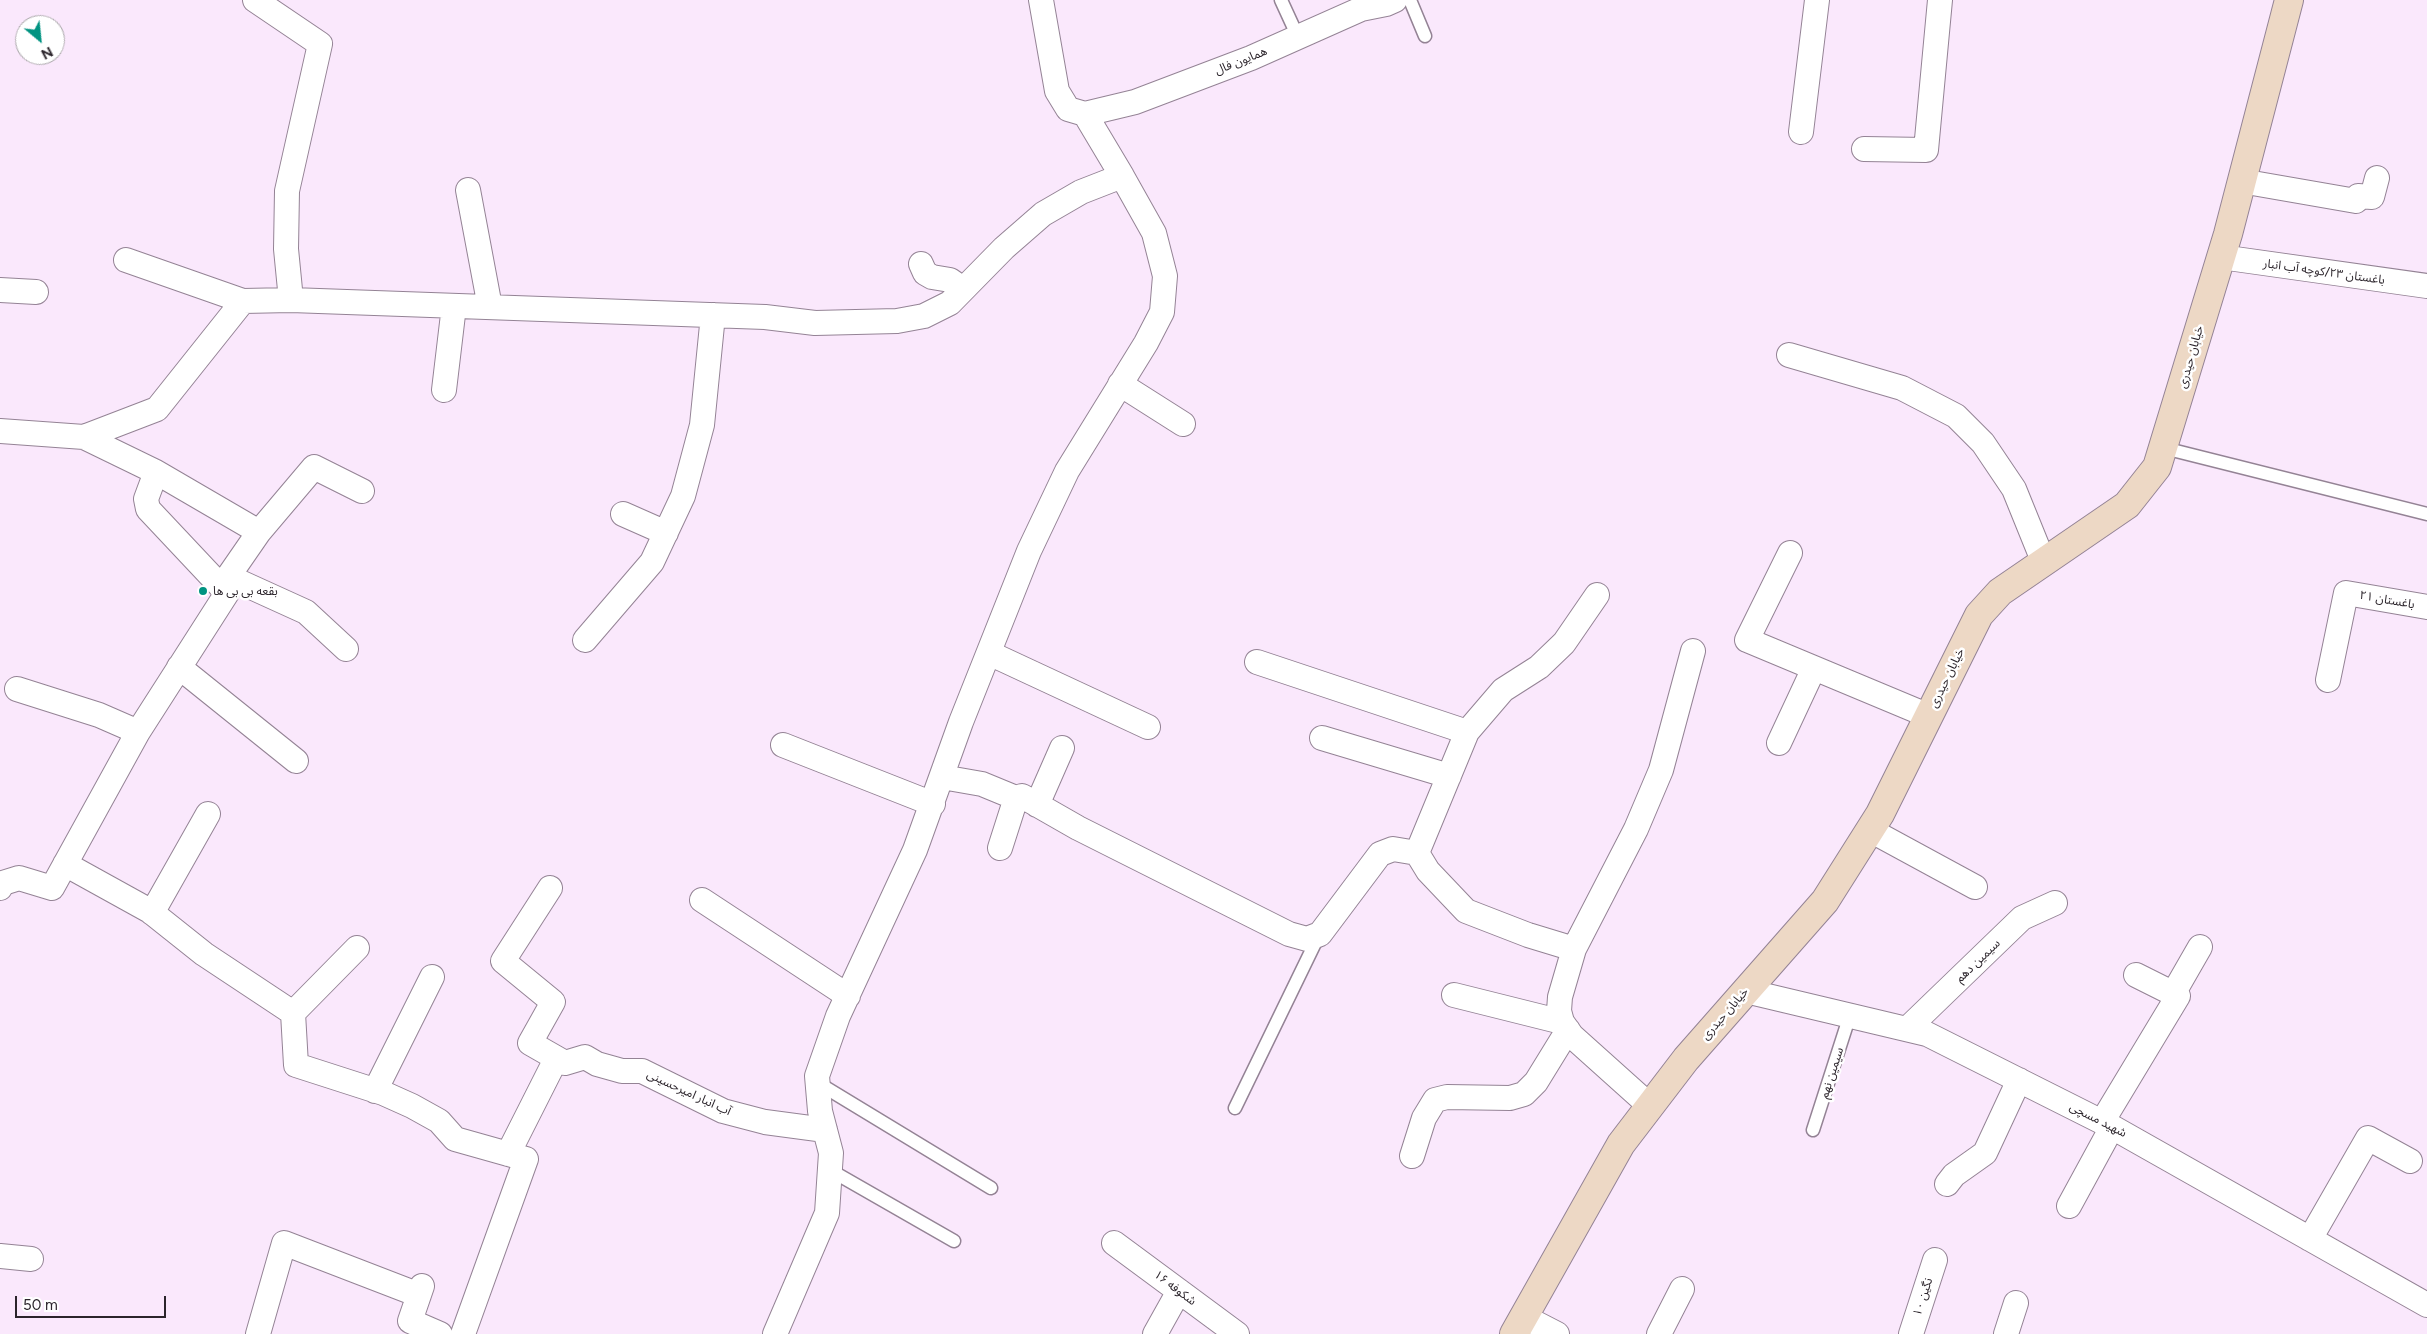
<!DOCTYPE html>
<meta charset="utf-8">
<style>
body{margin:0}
#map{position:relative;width:2427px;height:1334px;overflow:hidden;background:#fae8fc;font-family:Figtree,sans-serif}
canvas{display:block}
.north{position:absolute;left:15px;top:15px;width:50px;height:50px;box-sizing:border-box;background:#fff;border:1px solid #aaa7aa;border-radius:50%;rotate:152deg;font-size:14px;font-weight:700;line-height:20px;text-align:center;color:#2b242b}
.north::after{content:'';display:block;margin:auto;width:18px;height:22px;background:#009381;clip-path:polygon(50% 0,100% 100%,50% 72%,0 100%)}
.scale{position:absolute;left:15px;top:1296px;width:151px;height:22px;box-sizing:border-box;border:2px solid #2b242b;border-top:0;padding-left:6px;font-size:15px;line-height:18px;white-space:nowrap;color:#2b242b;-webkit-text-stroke:4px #fff;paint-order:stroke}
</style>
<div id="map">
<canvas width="2427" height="1334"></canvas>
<div class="north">N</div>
<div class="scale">50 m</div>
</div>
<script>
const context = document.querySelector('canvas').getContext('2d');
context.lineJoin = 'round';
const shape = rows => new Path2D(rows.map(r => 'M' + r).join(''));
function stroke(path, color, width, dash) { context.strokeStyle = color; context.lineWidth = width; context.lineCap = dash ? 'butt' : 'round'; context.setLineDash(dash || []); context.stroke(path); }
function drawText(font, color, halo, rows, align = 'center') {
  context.font = font + ' Figtree,"Noto Sans Arabic",sans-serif'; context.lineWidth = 5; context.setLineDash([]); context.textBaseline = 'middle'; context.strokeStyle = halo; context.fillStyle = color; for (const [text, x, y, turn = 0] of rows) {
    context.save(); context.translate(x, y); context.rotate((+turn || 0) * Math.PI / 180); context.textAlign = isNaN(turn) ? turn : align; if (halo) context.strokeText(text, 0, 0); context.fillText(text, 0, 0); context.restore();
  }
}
const lane = shape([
 [1281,0,1298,37],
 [1410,0,1425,36],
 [2164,448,2427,514],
 [818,1083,991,1188],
 [1235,1108,1319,935],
 [1813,1130,1850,1015],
 [830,1170,954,1241]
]);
const street = shape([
 [255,0,320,44,287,191,286,249,291,300],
 [1085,114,1135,102,1251,58,1361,9,1386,4,1395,0],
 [1801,132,1817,0],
 [1864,149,1926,150,1940,0],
 [2241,181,2356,201,2358,196,2372,197,2377,178],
 [468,190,490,307],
 [2221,257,2427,286],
 [126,260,243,301],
 [921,264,925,273,932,277,950,280,963,289],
 [0,290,36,292],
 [1789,355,1902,388,1956,416,1983,443,2014,489,2044,563],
 [1120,384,1183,424],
 [444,390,454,306],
 [0,431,84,437,156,472,146,499,148,509,227,593,138,732],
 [84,437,157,409,243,301,291,300,765,317,815,323,897,321,924,316,950,303,1004,248,1043,214,1081,192,1122,176,1085,114,1068,109,1057,91,1041,0],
 [156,472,259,532],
 [623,514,666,533],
 [1790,553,1747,640,1929,716],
 [229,577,306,612,346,649],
 [221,587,259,532,314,467,362,491],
 [585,640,652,562,683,496,702,425,713,315],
 [989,653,1148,727],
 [1257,662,1467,732],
 [179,667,296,761],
 [2328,680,2346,593,2427,607],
 [1322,738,1449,776],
 [1779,743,1814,668],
 [783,745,933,804],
 [942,777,982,784,1016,798,1022,796,1078,828,1289,934,1307,939,1320,934,1380,854,1393,849,1417,853,1467,732,1503,690,1539,667,1564,643,1597,595],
 [1037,805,1062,748],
 [1870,830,1975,887],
 [1000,848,1016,798],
 [1417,853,1428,871,1466,911,1528,935,1574,949],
 [65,864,150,911,204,954,293,1013,296,1065,383,1093,412,1106,439,1121,455,1139,526,1159,463,1334],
 [0,888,3,883,19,878,52,888,138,732,99,715,17,689],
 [550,888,503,961,553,1002,530,1043,565,1063,585,1057,597,1064,622,1071,642,1071,723,1111,765,1122,825,1130],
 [702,900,848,996],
 [152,913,208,814],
 [1746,991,1927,1034,2112,1127,2427,1305],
 [2173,994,2200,947],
 [1454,995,1562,1022],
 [293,1013,357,948],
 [1907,1029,2022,918,2055,903],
 [375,1091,432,977],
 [1650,1106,1572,1036,1562,1022,1559,1011,1560,997,1574,949,1636,829,1661,770,1693,651],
 [2102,1122,2178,996,2136,975],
 [508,1154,556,1059],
 [1412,1156,1424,1118,1435,1100,1447,1097,1510,1098,1524,1094,1536,1082,1568,1030],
 [1947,1184,1954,1175,1985,1153,2019,1080],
 [2069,1206,2112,1127],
 [2310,1239,2368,1138,2410,1161],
 [1114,1243,1237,1334],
 [0,1256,31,1259],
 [422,1286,410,1321,440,1334],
 [1524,1317,1557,1334],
 [258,1334,284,1243,419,1295],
 [775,1334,827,1213,831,1153,820,1111,817,1076,838,1016,915,850,961,722,1029,551,1067,471,1146,343,1162,312,1165,276,1154,233,1122,176],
 [1155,1334,1179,1291],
 [1659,1334,1682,1289],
 [1911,1334,1935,1260],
 [2006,1334,2016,1303]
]);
const secondary = shape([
 [1514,1334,1621,1144,1686,1059,1825,901,1880,814,1979,615,2000,592,2127,505,2157,467,2228,234,2289,0]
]);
stroke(lane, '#948395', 15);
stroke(street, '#948395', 26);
stroke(secondary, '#948395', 30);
stroke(lane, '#fff', 12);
stroke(street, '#fff', 24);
stroke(secondary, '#edd8c5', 28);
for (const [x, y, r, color] of [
 [203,591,5,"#009381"]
]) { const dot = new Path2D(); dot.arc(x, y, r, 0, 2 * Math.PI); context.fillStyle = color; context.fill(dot); stroke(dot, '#fff', 2); }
drawText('12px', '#2b242b', '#fff', [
 ["همایون فال",1241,61,-22],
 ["باغستان ۲۳/کوچه آب انبار",2324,272,8],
 ["خیابان حیدری",2191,357,-74],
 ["باغستان ۲۱",2387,600,10],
 ["خیابان حیدری",1947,678,-64],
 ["سیمین دهم",1978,961,-44],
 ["خیابان حیدری",1725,1014,-49],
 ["سیمین نهم",1832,1073,-72],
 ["آب انبار امیرحسینی",689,1093,25],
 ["شهید مسچی",2098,1120,27],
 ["شکوفه ۱۶",1175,1288,37],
 ["نگین ۱۰",1923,1297,-72]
]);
drawText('12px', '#2b242b', '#fff', [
 ["بقعه بی بی ها",213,591]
], 'left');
</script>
